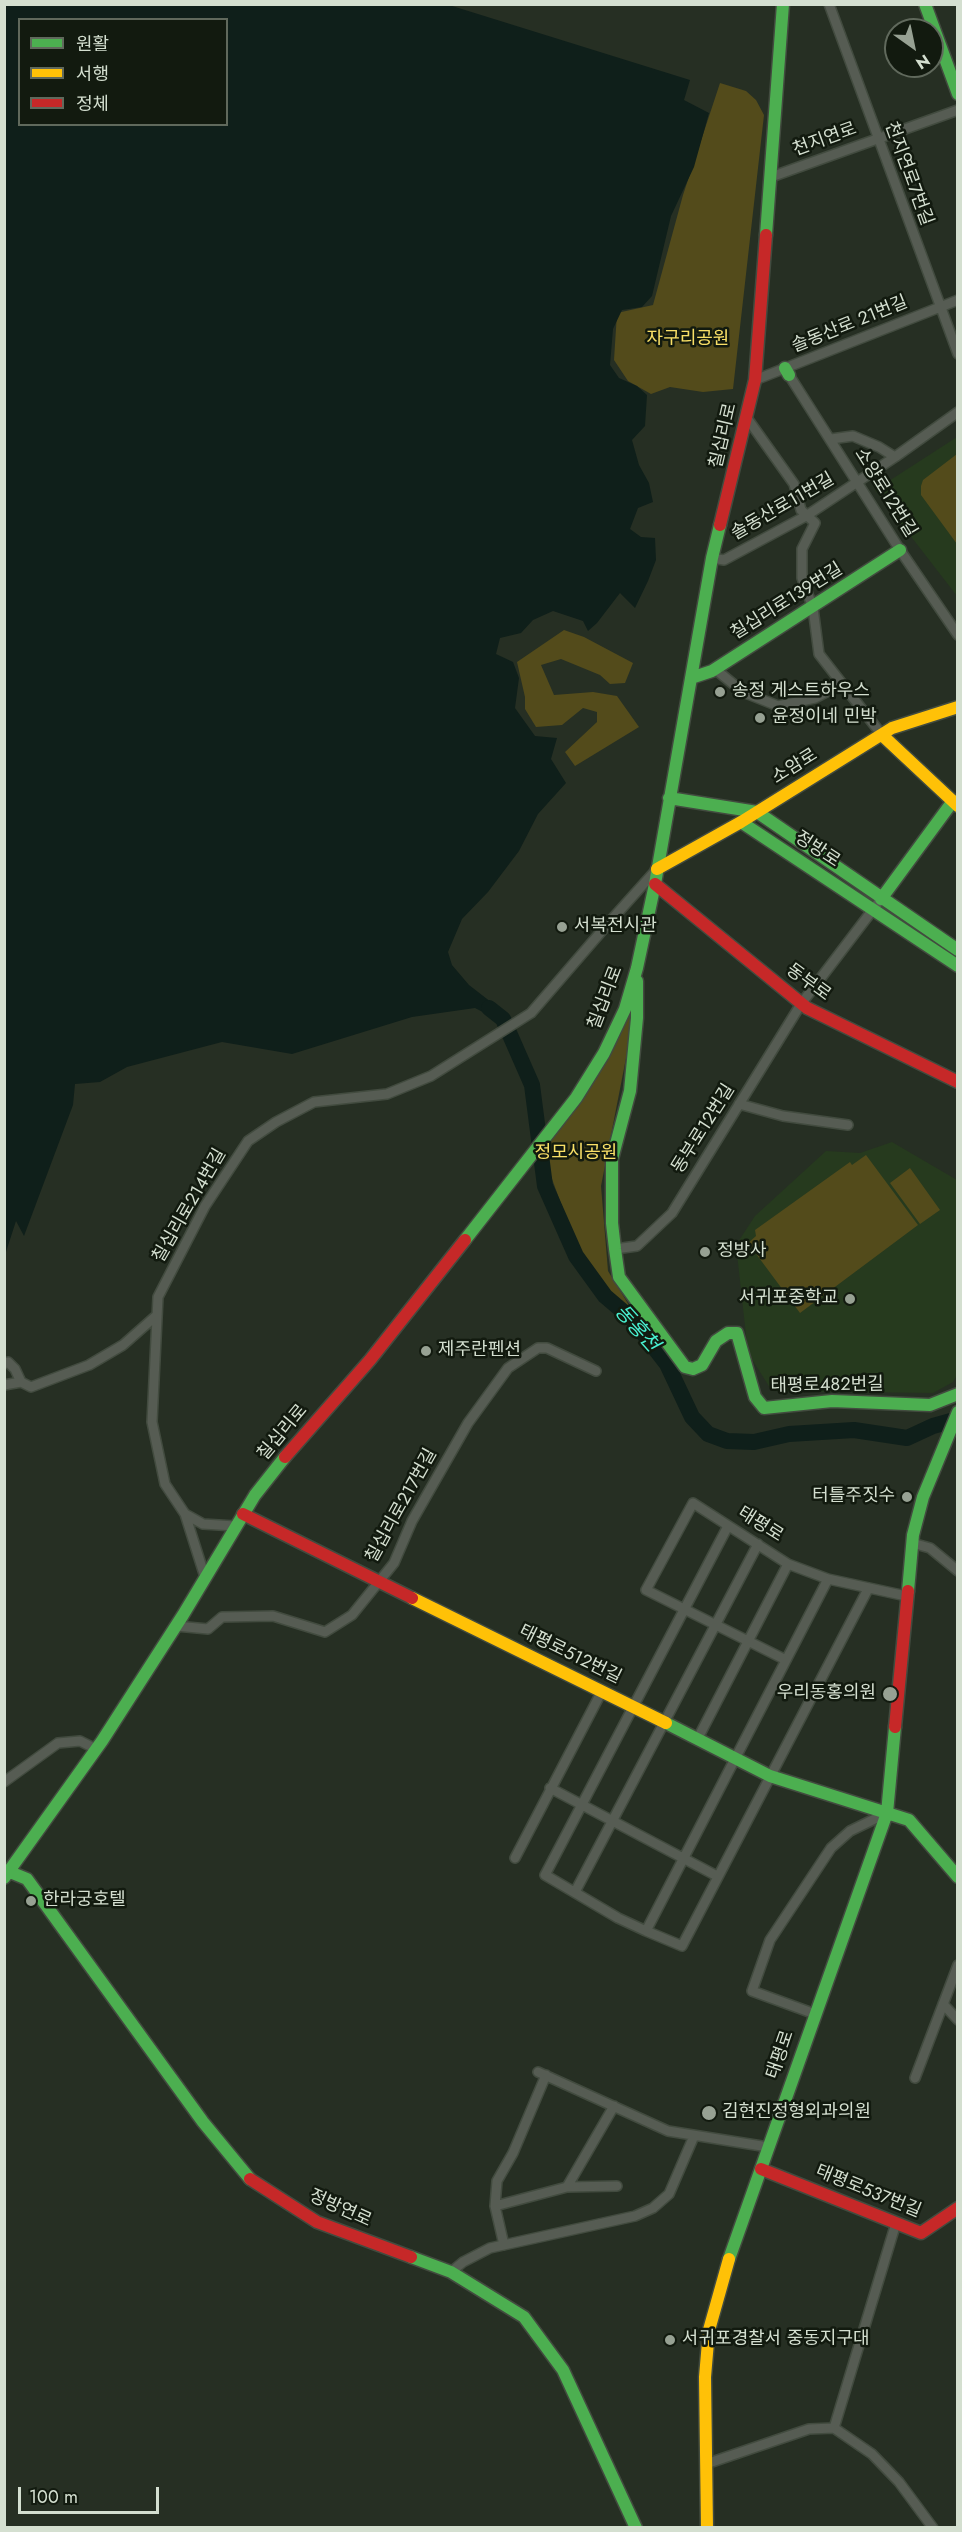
<!DOCTYPE html>
<meta charset="utf-8">
<style>
body{margin:0}
#map{position:relative;width:962px;height:2532px;overflow:hidden;background:#262f23;font-family:Jost,"Noto Sans KR",sans-serif}
canvas{display:block}
.frame{position:absolute;inset:0;border:6px solid #d4dfd0;pointer-events:none}
.legend{position:absolute;left:18px;top:18px;width:210px;height:108px;box-sizing:border-box;background:#121a0f;border:2px solid #60695c;margin:0;padding:8px 10px;list-style:none;font-size:18px;color:#d4dfd0}
.legend li{display:flex;align-items:center;gap:12px;height:30px}
.legend b{width:30px;border:2px solid #60695c}
.north{position:absolute;left:884px;top:18px;width:60px;height:60px;box-sizing:border-box;background:#121a0f;border:2px solid #60695c;border-radius:50%;rotate:147deg;font-size:16px;font-weight:700;line-height:24px;text-align:center;color:#d4dfd0}
.north::after{content:'';display:block;margin:auto;width:21px;height:27px;background:#97a193;clip-path:polygon(50% 0,100% 100%,50% 72%,0 100%)}
.scale{position:absolute;left:18px;top:2487px;width:141px;height:27px;box-sizing:border-box;border:3px solid #d4dfd0;border-top:0;padding-left:8px;font-size:18px;line-height:21px;white-space:nowrap;color:#d4dfd0;-webkit-text-stroke:4px #121a0f;paint-order:stroke}
</style>
<div id="map">
<canvas width="962" height="2532"></canvas>
<div class="frame"></div>
<ul class="legend">
<li><b style="height:8px;background:#4caf50"></b>원활</li>
<li><b style="height:8px;background:#ffc107"></b>서행</li>
<li><b style="height:8px;background:#c62828"></b>정체</li>
</ul>
<div class="north">N</div>
<div class="scale">100 m</div>
</div>
<script>
const context = document.querySelector('canvas').getContext('2d');
context.lineJoin = 'round';
function fillPath(path, color) { context.fillStyle = color; context.fill(path, 'evenodd'); }
const shape = rows => new Path2D(rows.map(r => 'M' + r).join(''));
function stroke(path, color, width, dash) { context.strokeStyle = color; context.lineWidth = width; context.lineCap = dash ? 'butt' : 'round'; context.setLineDash(dash || []); context.stroke(path); }
function drawText(font, color, halo, rows, align = 'center') {
  context.font = font + ' Jost,"Noto Sans KR",sans-serif'; context.lineWidth = 5; context.setLineDash([]); context.textBaseline = 'middle'; context.strokeStyle = halo; context.fillStyle = color; for (const [text, x, y, turn = 0] of rows) {
    context.save(); context.translate(x, y); context.rotate((+turn || 0) * Math.PI / 180); context.textAlign = isNaN(turn) ? turn : align; if (halo) context.strokeText(text, 0, 0); context.fillText(text, 0, 0); context.restore();
  }
}
fillPath(shape([
 [957,437,957,596,875,490],
 [892,1142,957,1180,958,1373,953,1382,933,1393,772,1391,748,1353,736,1245,755,1216,826,1151,860,1153]
]), '#263a1e');
fillPath(shape([
 [720,83,746,91,756,100,764,115,733,389,703,392,670,387,651,394,628,381,614,360,617,313,653,305,683,195],
 [957,454,957,544,921,495,921,486,923,480],
 [564,630,584,637,633,663,625,683,610,684,600,675,561,659,541,665,554,695,593,692,617,696,639,727,575,766,565,752,597,722,597,712,583,708,562,725,536,727,525,709,525,697,517,662],
 [637,1002,601,1186,608,1271,660,1356,581,1258,541,1149],
 [866,1155,918,1225,800,1313,748,1243,756,1236,755,1230,850,1162,852,1165],
 [910,1168,940,1210,920,1224,890,1183]
]), '#534b1b');
fillPath(shape([
 [5,4,449,5,690,80,684,100,709,113,694,167,671,216,652,296,642,307,622,310,613,329,610,365,619,378,637,386,647,395,645,426,632,440,639,465,649,483,653,502,638,508,630,529,641,537,655,538,656,560,648,581,635,608,620,593,597,623,588,631,583,621,553,611,533,620,521,633,500,638,496,654,513,662,519,678,515,708,535,736,557,738,551,759,566,783,538,814,519,851,488,892,462,919,448,952,452,965,469,985,509,1016,504,1023,475,1008,412,1017,292,1054,222,1042,127,1067,100,1082,75,1084,73,1105,24,1236,16,1221,5,1255],
 [20,20,226,20,226,124,20,124]
]), '#0f1f1a');
stroke(shape([
 [489,1008,503,1019,532,1085,545,1186,576,1256,605,1296,633,1320,667,1364,692,1417,708,1434,727,1441,754,1442,789,1434,854,1430,907,1438,933,1426,958,1419]
]), '#0f1f1a', 16);
const street = shape([
 [829,4,958,354],
 [771,177,958,110],
 [789,375,900,550,958,635],
 [755,380,958,300],
 [747,418,794,484,801,510,815,523,802,549,802,578,813,608,819,654,882,735],
 [831,439,853,436,879,447,895,457],
 [712,558,724,560,806,516,895,457,958,412],
 [715,669,743,692,778,706,815,698,842,684],
 [739,1104,783,1116,848,1125],
 [615,1249,637,1246,672,1213,801,1004,881,899],
 [4,1364,8,1362,15,1369,21,1382],
 [4,1385,21,1382,31,1387,89,1365,123,1345,157,1315],
 [185,1514,203,1524,235,1526],
 [728,1526,545,1875,618,1918,646,1931,682,1946,868,1589],
 [912,1543,930,1548,958,1571],
 [205,1577,185,1514,165,1484,152,1422,158,1297,205,1206,248,1141,276,1122,314,1102,387,1094,431,1076,531,1013,613,918,657,869],
 [176,1626,208,1629,222,1617,273,1616,325,1632,352,1615,394,1563,412,1521,468,1423,508,1368,538,1348,547,1348,596,1371],
 [786,1660,646,1590,693,1503,788,1564,828,1579,906,1596],
 [697,1740,788,1564],
 [4,1782,58,1743,80,1741,96,1749],
 [550,1788,717,1876],
 [515,1858,602,1691],
 [575,1892,758,1544],
 [646,1931,828,1579],
 [943,2004,958,2020],
 [815,2014,752,1991,770,1940,831,1848,850,1831,887,1813],
 [538,2072,668,2131,768,2147],
 [915,2078,958,1965],
 [567,2187,614,2106],
 [495,2206,567,2187,617,2186],
 [504,2245,495,2206,497,2181,513,2153,546,2075],
 [451,2272,463,2262,490,2248,635,2216,653,2208,669,2194,694,2136],
 [834,2428,896,2223],
 [706,2464,809,2429,834,2428,872,2454,899,2482,933,2528]
]);
const fast = shape([
 [925,4,958,94],
 [766,235,783,4],
 [785,368,789,375],
 [691,678,712,671,900,550],
 [669,798,757,812,958,950],
 [741,822,958,966],
 [881,899,953,801],
 [637,981,637,1018,630,1091,612,1159,612,1223,615,1249,619,1277,685,1367,693,1369,702,1365,716,1341,728,1333,737,1333,755,1397,764,1408,832,1401,930,1405,958,1394],
 [465,1240,576,1098,604,1053,625,1009,637,968,655,884,712,558,720,525],
 [908,1591,913,1535,923,1497,958,1412],
 [666,1723,770,1776,909,1820,958,1877],
 [10,1872,27,1879,203,2122,250,2179],
 [4,1878,102,1741,183,1615,255,1495,285,1457],
 [411,2257,451,2272,524,2317,563,2370,636,2528],
 [729,2259,887,1813,895,1727]
]);
const slow = shape([
 [882,735,958,806],
 [657,869,741,822,892,728,958,707],
 [412,1598,666,1723],
 [707,2528,705,2377,709,2330,729,2259]
]);
const jam = shape([
 [720,525,755,380,766,235],
 [655,884,807,1008,958,1082],
 [285,1457,370,1360,465,1240],
 [243,1514,412,1598],
 [895,1727,908,1591],
 [761,2169,921,2233,958,2208],
 [250,2179,317,2222,411,2257]
]);
stroke(street, '#424b3f', 12);
stroke(fast, '#424b3f', 15);
stroke(slow, '#424b3f', 15);
stroke(jam, '#424b3f', 15);
stroke(street, '#565c53', 9);
stroke(fast, '#4caf50', 12);
stroke(slow, '#ffc107', 12);
stroke(jam, '#c62828', 12);
for (const [x, y, r, color] of [
 [720,692,6,"#97a193"],
 [760,718,6,"#97a193"],
 [562,927,6,"#97a193"],
 [705,1252,6,"#97a193"],
 [850,1299,6,"#97a193"],
 [426,1351,6,"#97a193"],
 [907,1497,6,"#97a193"],
 [890,1694,8,"#97a193"],
 [31,1901,6,"#97a193"],
 [709,2113,8,"#97a193"],
 [670,2340,6,"#97a193"]
]) { const dot = new Path2D(); dot.arc(x, y, r, 0, 2 * Math.PI); context.fillStyle = color; context.fill(dot); stroke(dot, '#121a0f', 2); }
drawText('18px', '#d4dfd0', '#121a0f', [
 ["천지연로",825,140,-20],
 ["천지연로7번길",908,174,70],
 ["솔동산로 21번길",850,325,-22],
 ["칠십리로",724,436,-77],
 ["소양로12번길",885,493,58],
 ["솔동산로11번길",783,507,-30],
 ["칠십리로139번길",787,602,-32],
 ["소암로",795,767,-32],
 ["정방로",817,850,33],
 ["동부로",808,983,36],
 ["칠십리로",606,998,-69],
 ["동부로12번길",704,1129,-58],
 ["칠십리로214번길",190,1206,-60],
 ["태평로482번길",827,1386,-1],
 ["칠십리로",283,1433,-50],
 ["칠십리로217번길",402,1506,-61],
 ["태평로",760,1525,32],
 ["태평로512번길",570,1655,26],
 ["태평로",781,2055,-71],
 ["태평로537번길",868,2192,22],
 ["정방연로",340,2209,24]
]);
drawText('18px', '#f9e067', '#121a0f', [
 ["자구리공원",688,340],
 ["정모시공원",576,1154]
]);
drawText('18px', '#d4dfd0', '#121a0f', [
 ["송정 게스트하우스",732,692],
 ["윤정이네 민박",772,718],
 ["서복전시관",574,927],
 ["정방사",717,1252],
 ["서귀포중학교",838,1299,"right"],
 ["제주란펜션",438,1351],
 ["터틀주짓수",895,1497,"right"],
 ["우리동홍의원",876,1694,"right"],
 ["한라궁호텔",43,1901],
 ["김현진정형외과의원",722,2113],
 ["서귀포경찰서 중동지구대",682,2340]
], 'left');
drawText('italic 20px', '#49f0d1', '#121a0f', [
 ["동홍천",636,1329,48]
]);
</script>
